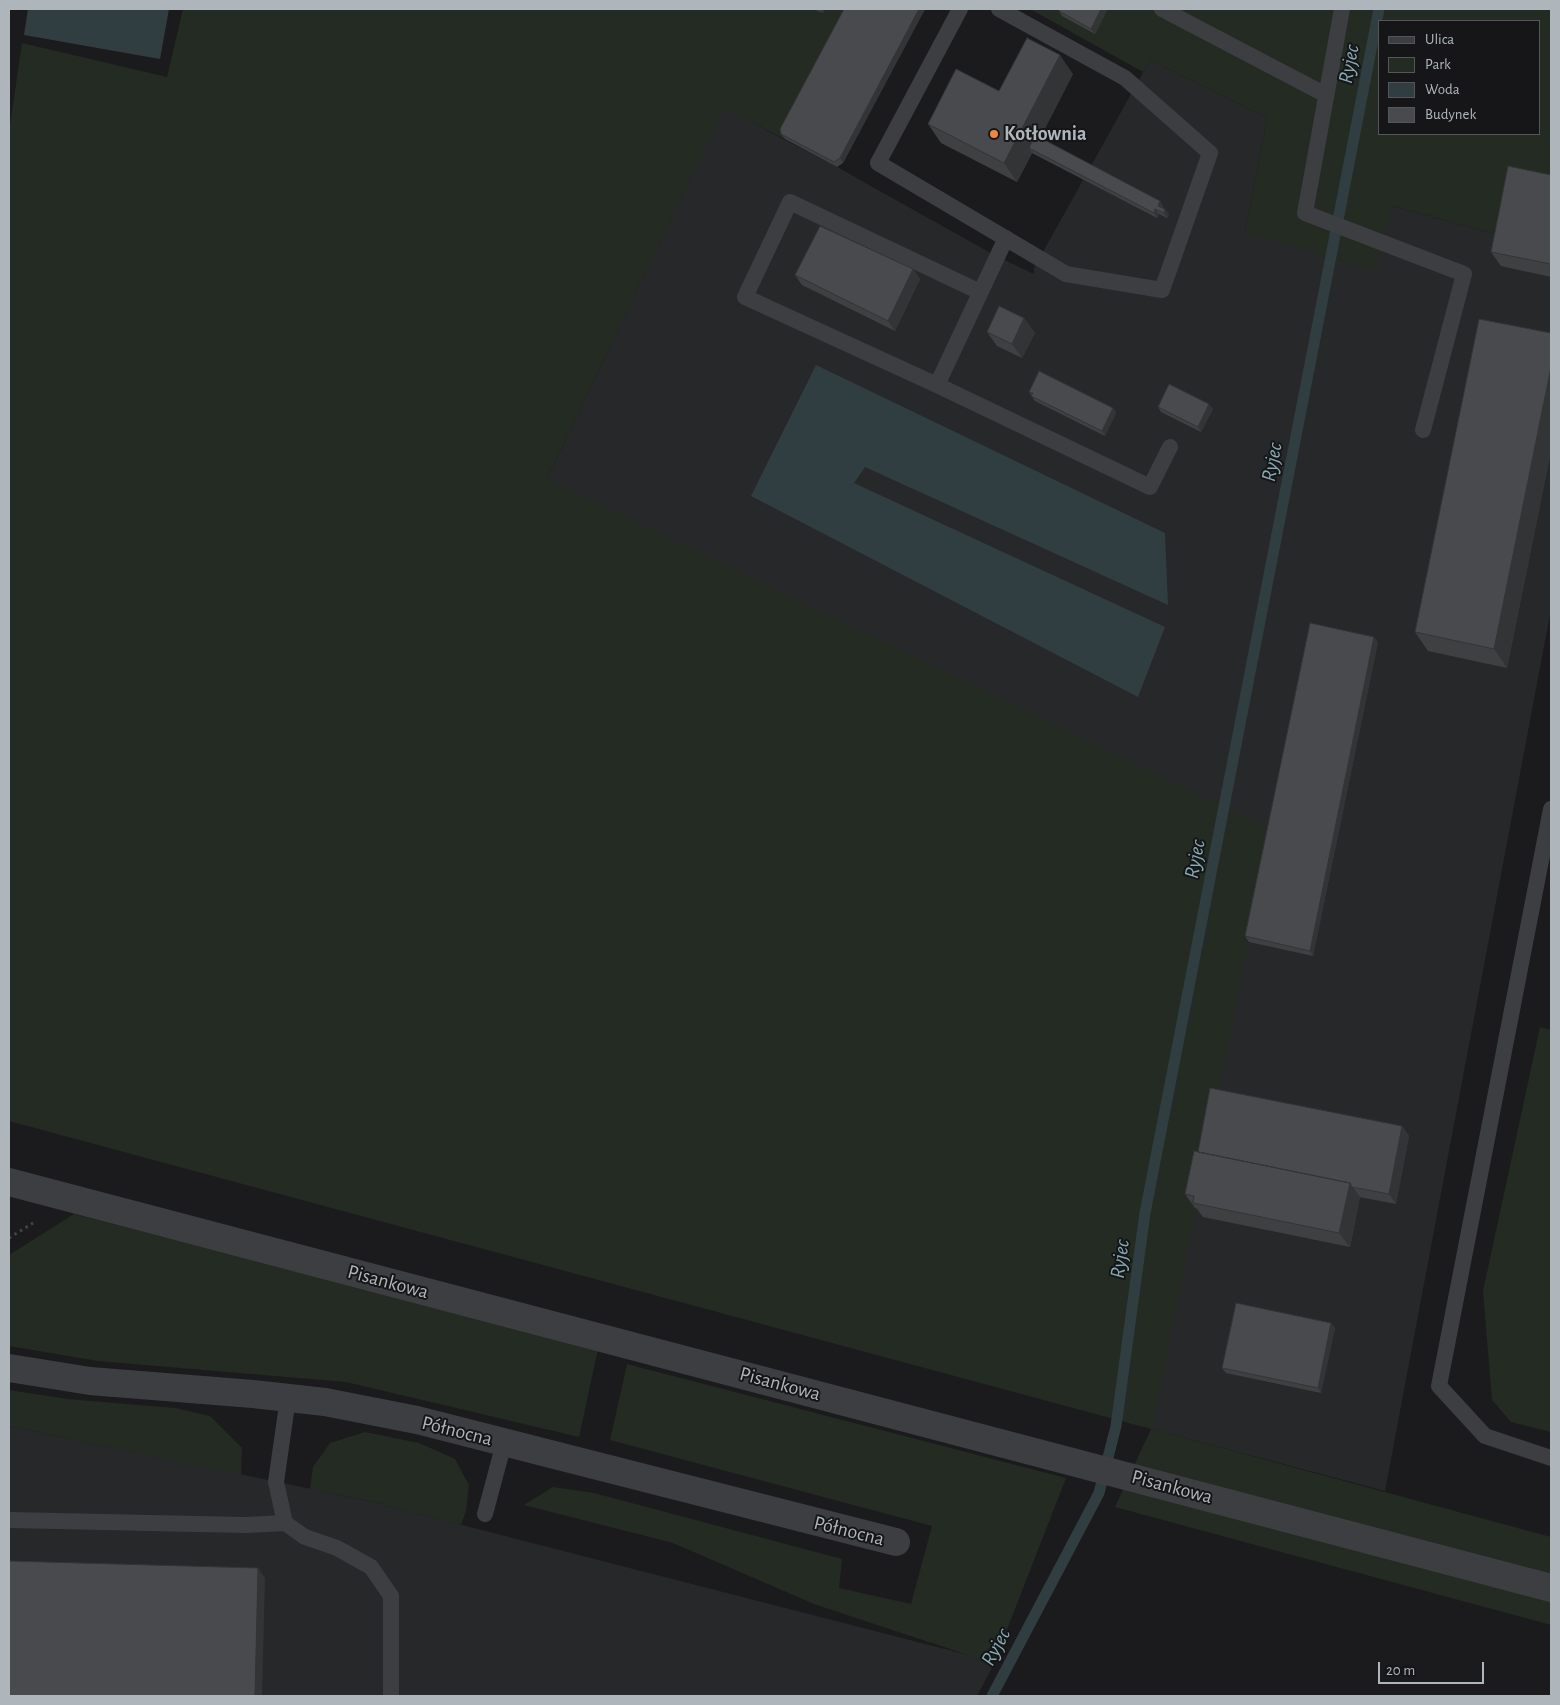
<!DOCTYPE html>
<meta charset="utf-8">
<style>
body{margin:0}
#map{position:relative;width:1560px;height:1705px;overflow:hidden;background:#1b1b1d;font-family:"Alegreya Sans",sans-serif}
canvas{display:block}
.frame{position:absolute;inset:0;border:10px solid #aeb6bc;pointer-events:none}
.legend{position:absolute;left:1378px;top:20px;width:162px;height:115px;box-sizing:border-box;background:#161618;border:1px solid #53565a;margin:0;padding:6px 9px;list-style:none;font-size:15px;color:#aeb6bc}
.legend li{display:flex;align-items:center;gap:10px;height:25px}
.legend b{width:25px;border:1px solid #53565a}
.scale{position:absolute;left:1378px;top:1662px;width:106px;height:22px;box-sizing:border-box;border:2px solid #aeb6bc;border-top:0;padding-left:6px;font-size:15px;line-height:18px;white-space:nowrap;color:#aeb6bc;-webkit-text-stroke:4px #161618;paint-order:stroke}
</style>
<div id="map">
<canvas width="1560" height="1705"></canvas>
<div class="frame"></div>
<ul class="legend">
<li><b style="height:6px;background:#3c3e42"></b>Ulica</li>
<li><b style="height:14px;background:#232b23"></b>Park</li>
<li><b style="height:14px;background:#313e41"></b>Woda</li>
<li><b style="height:14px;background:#484a4d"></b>Budynek</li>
</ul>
<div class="scale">20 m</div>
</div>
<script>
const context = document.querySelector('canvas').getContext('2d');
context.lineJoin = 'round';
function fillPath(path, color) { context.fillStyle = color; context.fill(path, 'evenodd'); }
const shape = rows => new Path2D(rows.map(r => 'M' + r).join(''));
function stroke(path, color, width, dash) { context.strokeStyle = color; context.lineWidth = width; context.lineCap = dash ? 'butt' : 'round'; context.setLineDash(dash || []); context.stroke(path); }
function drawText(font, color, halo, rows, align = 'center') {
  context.font = font + ' "Alegreya Sans",sans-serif'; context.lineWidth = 4; context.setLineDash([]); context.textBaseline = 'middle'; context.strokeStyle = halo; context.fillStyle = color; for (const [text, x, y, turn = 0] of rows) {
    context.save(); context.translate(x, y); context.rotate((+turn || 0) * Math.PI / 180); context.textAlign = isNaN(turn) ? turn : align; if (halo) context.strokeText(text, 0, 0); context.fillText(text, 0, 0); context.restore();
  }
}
fillPath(shape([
 [1150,60,1267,118,1245,233,1392,206,1551,249,1551,609,1385,1491,1151,1429,1204,1165,547,479,724,108,837,167,996,256,1034,274,1034,268],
 [9,1426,369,1501,972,1656,992,1668,977,1696,9,1696]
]), '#27282a');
fillPath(shape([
 [183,9,851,9,785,139,724,109,547,479,1271,830,1152,1429,1551,1537,1551,1625,1115,1507,1151,1429,9,1121,9,132,22,43,167,77],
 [1030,9,1551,9,1551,249,1392,206,1376,271,1245,233,1267,118,1150,60,1143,72],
 [1379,21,1539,21,1539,134,1379,134],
 [1540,1027,1551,1030,1551,1432,1511,1422,1492,1400,1483,1291],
 [74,1214,598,1349,579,1437,346,1382,98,1361,9,1346,9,1255],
 [627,1364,1066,1478,992,1668,971,1656,814,1604,673,1543,524,1505,553,1487,594,1493,842,1559,839,1588,911,1604,932,1526,610,1440],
 [9,1390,67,1399,175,1408,210,1416,242,1448,241,1475,9,1426],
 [365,1432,419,1443,455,1459,469,1485,466,1511,461,1525,369,1501,310,1489,313,1467,330,1443]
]), '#232b23');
fillPath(shape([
 [28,9,169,9,160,59,24,35],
 [816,365,1165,533,1168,605,865,467,854,483,1165,627,1138,697,751,496]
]), '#313e41');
stroke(shape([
 [992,1696,1099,1493,1116,1426,1145,1213,1379,9]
]), '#313e41', 11);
stroke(shape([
 [9,1238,33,1223]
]), '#424649', 3, [2.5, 4]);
stroke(shape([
 [960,9,878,163,1066,274,1162,290,1210,153,1125,78,999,9],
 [1162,9,1326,95],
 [1342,9,1305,213,1464,274,1423,430],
 [980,292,790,202,745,297,937,385,1006,238],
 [937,385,1150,487,1170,447],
 [1551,809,1439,1386,1485,1436,1551,1458],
 [288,1398,276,1482,285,1523,305,1537,337,1548,371,1567,391,1596,391,1696],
 [485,1514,504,1443],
 [9,1520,246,1525,285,1523]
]), '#3c3e42', 16);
stroke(shape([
 [9,1182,1551,1588],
 [9,1368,90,1381,253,1394,325,1402,417,1420,896,1542]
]), '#3c3e42', 28);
fillPath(shape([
 [813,9,825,9,823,13],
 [844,9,925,9,843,163,837,167,785,139,781,134],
 [1107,10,1095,34,1062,16,1059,11],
 [1073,74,1040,138,1160,201,1163,206,1163,208,1169,214,1167,218,1159,214,1157,218,1032,153,1017,182,941,143,928,124,999,91],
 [1551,175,1551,277,1501,266,1491,252],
 [913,269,920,279,895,331,802,285,795,275],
 [1024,318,1035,333,1022,358,997,346,987,332],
 [1551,333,1551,451,1507,668,1428,651,1415,632],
 [1029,392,1113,408,1116,413,1105,436,1035,401],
 [1158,407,1213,409,1201,432,1161,412],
 [1378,642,1313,956,1249,942,1245,936],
 [1402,1126,1409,1136,1396,1204,1359,1197,1360,1197,1350,1247,1203,1217,1197,1209,1195,1208,1185,1194],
 [1331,1323,1335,1328,1321,1393,1226,1373,1222,1368]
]), '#3e4042');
fillPath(shape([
 [820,9,825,9,823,13],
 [919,9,925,9,843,163,840,158],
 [1101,9,1105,9,1107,10,1095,34,1091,29],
 [1060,55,1073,74,1034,150,1029,148,1032,153,1017,182,1004,163],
 [1160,201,1163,206,1161,211,1158,206],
 [1155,209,1159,214,1157,218,1154,213],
 [1165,209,1169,214,1167,218,1164,213],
 [913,269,920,279,895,331,888,321],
 [1024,318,1035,333,1022,358,1012,344],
 [1551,367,1551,451,1507,668,1494,649],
 [1209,404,1213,409,1201,432,1198,427],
 [1113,408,1116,413,1105,436,1102,431],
 [1374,637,1378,642,1313,956,1310,951],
 [1402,1126,1409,1136,1396,1204,1389,1194],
 [1350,1183,1360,1197,1350,1247,1339,1233],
 [1331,1323,1335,1328,1321,1393,1318,1388],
 [258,1568,265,1578,262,1696,255,1696]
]), '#323436');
const building = shape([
 [844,9,919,9,840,158,834,162,781,134,780,129,844,9],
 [1060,9,1101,9,1091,29,1059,11,1060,9],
 [1027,38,1060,55,1004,163,928,124,956,69,999,91,1027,38],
 [1035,135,1160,201,1158,206,1165,209,1164,213,1155,209,1154,213,1029,148,1035,135],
 [1508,166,1551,175,1551,264,1491,252,1508,166],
 [820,226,913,269,888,321,795,275,820,226],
 [999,306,1024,318,1012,344,987,332,999,306],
 [1479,319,1551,333,1551,367,1494,649,1415,632,1479,319],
 [1039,371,1113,408,1102,431,1031,396,1033,393,1029,392,1039,371],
 [1169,384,1209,404,1198,427,1158,407,1169,384],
 [1310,623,1374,637,1310,951,1245,936,1310,623],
 [1210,1088,1402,1126,1389,1194,1352,1187,1350,1183,1198,1152,1210,1088],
 [1194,1151,1350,1183,1339,1233,1193,1203,1194,1196,1185,1194,1194,1151],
 [1236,1303,1331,1323,1318,1388,1222,1368,1236,1303],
 [9,1561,258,1568,255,1696,9,1696,9,1561]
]);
fillPath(building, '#484a4d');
stroke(building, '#323436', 1);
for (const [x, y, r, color] of [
 [994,134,5,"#ec8744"]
]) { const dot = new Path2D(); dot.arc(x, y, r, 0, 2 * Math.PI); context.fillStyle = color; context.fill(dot); stroke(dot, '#161618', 2); }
drawText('bold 20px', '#aeb6bc', '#161618', [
 ["Kotłownia",1004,134]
], 'left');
drawText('20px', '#aeb6bc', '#161618', [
 ["Pisankowa",388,1282,15],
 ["Pisankowa",780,1384,15],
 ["Północna",457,1431,14],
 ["Pisankowa",1172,1487,15],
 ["Północna",849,1531,14]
]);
drawText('italic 21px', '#87abb5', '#161618', [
 ["Ryjec",1349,64,-79],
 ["Ryjec",1272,462,-79],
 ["Ryjec",1195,859,-79],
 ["Ryjec",1120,1259,-82],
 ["Ryjec",996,1647,-62]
]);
</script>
